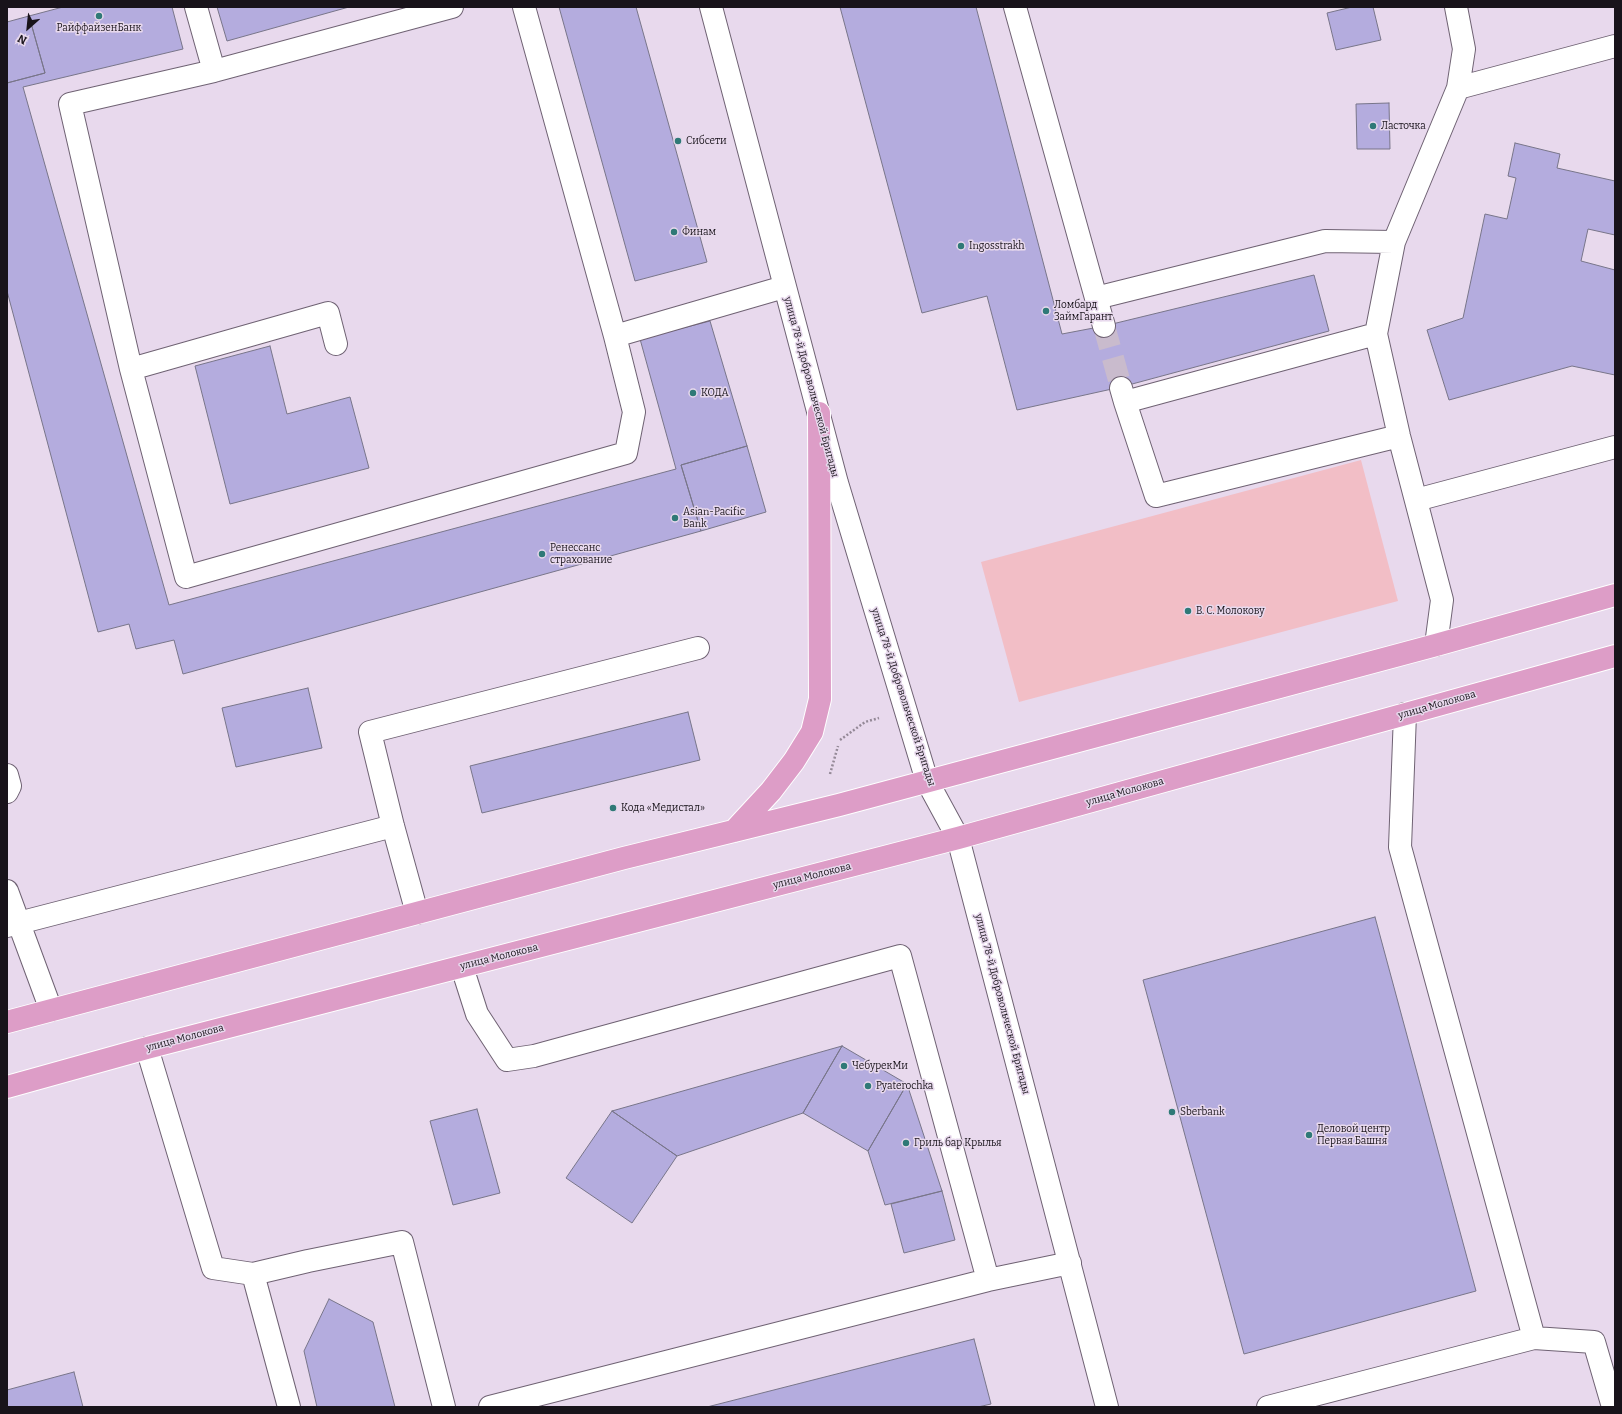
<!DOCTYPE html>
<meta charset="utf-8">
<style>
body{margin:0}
#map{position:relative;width:1622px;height:1414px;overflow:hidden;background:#e8d9ed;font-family:Bitter,serif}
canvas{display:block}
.frame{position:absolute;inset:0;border:8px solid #18131a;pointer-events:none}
.north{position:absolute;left:8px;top:8px;width:40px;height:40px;-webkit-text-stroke:3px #e8d9ed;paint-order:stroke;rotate:207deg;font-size:11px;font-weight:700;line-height:16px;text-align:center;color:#18131a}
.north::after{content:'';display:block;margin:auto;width:14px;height:18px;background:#18131a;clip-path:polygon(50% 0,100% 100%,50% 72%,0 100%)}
</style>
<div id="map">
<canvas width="1622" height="1414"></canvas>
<div class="frame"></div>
<div class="north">N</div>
</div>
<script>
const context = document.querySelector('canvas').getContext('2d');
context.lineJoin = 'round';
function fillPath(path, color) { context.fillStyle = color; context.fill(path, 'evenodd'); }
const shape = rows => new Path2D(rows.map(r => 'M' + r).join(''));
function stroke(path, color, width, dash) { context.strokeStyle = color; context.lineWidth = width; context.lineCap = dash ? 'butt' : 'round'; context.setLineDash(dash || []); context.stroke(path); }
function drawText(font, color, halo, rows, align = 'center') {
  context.font = font + ' Bitter,serif'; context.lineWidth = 3; context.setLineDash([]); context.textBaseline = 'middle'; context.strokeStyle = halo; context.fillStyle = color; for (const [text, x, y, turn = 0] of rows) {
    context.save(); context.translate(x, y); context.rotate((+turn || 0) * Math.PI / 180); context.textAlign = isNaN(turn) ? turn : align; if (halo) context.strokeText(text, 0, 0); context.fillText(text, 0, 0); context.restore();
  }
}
fillPath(shape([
 [1361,460,1398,601,1019,702,981,562]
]), '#f2bec6');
const building = shape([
 [63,7,172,7,183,49,23,87,169,605,676,469,640,339,710,321,747,446,681,465,701,531,183,674,174,640,136,649,129,624,98,632,7,291,7,83,45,73,29,16,63,7],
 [217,7,349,7,227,41,217,7],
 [559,7,636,7,707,262,635,281,559,7],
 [840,7,976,7,1062,334,1104,326,1314,275,1329,331,1121,387,1017,410,987,296,922,313,840,7],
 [1352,7,1373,7,1381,40,1336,50,1327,13,1352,7],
 [29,16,45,73,7,83,7,22,29,16],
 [1389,103,1390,149,1357,149,1356,104,1389,103],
 [1515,143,1560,154,1557,168,1615,181,1615,235,1588,229,1581,261,1615,270,1615,375,1572,366,1449,400,1427,330,1463,318,1485,214,1507,219,1516,178,1508,176,1515,143],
 [270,346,287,414,350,397,369,468,230,504,195,366,270,346],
 [747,446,766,512,701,531,681,465,747,446],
 [308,688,322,748,236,767,222,708,308,688],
 [688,712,700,760,482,813,470,766,688,712],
 [1375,917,1476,1291,1244,1354,1143,980,1375,917],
 [842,1046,803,1113,677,1156,612,1111,842,1046],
 [842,1046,907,1084,868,1151,803,1113,842,1046],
 [907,1084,942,1191,885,1205,868,1151,907,1084],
 [477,1109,500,1193,453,1205,430,1121,477,1109],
 [612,1111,677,1156,632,1223,566,1178,612,1111],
 [942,1191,955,1240,904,1253,891,1204,942,1191],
 [329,1299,373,1322,395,1407,317,1407,304,1351,329,1299],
 [974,1339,991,1404,978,1407,707,1407,974,1339],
 [74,1372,83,1407,7,1407,7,1390,74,1372]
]);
fillPath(building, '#b4acde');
stroke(building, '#787589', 1);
stroke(shape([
 [1104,326,1121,387]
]), '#c9bbcd', 22, [22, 11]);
const minor = shape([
 [196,7,214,71,70,104,131,369,186,577,626,453,634,412,615,336],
 [524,7,615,336,784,287],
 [711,7,837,483,927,781,958,838,1107,1407],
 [1015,7,1096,298,1325,241,1394,242],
 [214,71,452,7],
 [1458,88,1615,46],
 [1096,298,1104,326],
 [131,369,328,313,336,344],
 [1121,388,1125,402,1376,334],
 [1125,402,1156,496,1399,436],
 [1416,500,1615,447],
 [1436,645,1442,600,1399,436,1376,334,1394,242,1458,88,1464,49,1456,7],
 [1405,714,1400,847,1534,1338],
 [7,775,10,786,7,792],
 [7,891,51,1010],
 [417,913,393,826,370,732,698,648],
 [7,926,393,826],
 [462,967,477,1014,507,1060,534,1056,900,956,988,1280],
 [147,1048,213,1268,253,1274,308,1261,402,1242,444,1407],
 [253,1274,289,1407],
 [490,1407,988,1280,1070,1263],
 [1268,1407,1534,1338,1594,1342,1613,1407]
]);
const major = shape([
 [734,831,771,791,794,761,812,732,820,699,819,413],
 [7,1022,624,858,839,805,1436,645,1615,595],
 [7,1087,147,1048,958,838,1615,656]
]);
stroke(minor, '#6f6273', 24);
stroke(major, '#fff', 24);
stroke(shape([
 [840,740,865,722,879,718],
 [830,774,838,746]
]), '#948997', 2.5, [2, 2]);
stroke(minor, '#fff', 22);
stroke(major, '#dd9dc7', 22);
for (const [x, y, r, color] of [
 [99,16,4,"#2f7977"],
 [1373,126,4,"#2f7977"],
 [678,141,4,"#2f7977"],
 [674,232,4,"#2f7977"],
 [961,246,4,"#2f7977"],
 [1046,311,4,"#2f7977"],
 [693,393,4,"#2f7977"],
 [675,518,4,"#2f7977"],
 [542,554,4,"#2f7977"],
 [1188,611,4,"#2f7977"],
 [613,808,4,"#2f7977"],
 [844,1066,4,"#2f7977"],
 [868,1086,4,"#2f7977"],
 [1172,1112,4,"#2f7977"],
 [1309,1135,4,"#2f7977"],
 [906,1143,4,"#2f7977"]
]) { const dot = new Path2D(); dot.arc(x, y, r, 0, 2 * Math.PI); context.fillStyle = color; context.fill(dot); stroke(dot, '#e8d9ed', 1.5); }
drawText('10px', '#18131a', '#e8d9ed', [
 ["РайффайзенБанк",99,28,"center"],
 ["Ласточка",1381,126],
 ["Сибсети",686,141],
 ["Финам",682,232],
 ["Ingosstrakh",969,246],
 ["Ломбард",1054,305],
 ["ЗаймГарант",1054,317],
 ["КОДА",701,393],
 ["Asian-Pacific",683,512],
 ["Bank",683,524],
 ["Ренессанс",550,548],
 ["страхование",550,560],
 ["В. С. Молокову",1196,611],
 ["Кода «Медистал»",621,808],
 ["ЧебурекМи",852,1066],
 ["Pyaterochka",876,1086],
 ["Sberbank",1180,1112],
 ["Деловой центр",1317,1129],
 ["Первая Башня",1317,1141],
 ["Гриль бар Крылья",914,1143]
], 'left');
drawText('10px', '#18131a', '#e8d9ed', [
 ["улица 78-й Добровольческой Бригады",811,387,75],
 ["улица 78-й Добровольческой Бригады",903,697,72],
 ["улица Молокова",1437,705,-16],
 ["улица Молокова",1125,792,-16],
 ["улица Молокова",812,876,-14],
 ["улица Молокова",499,957,-14],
 ["улица 78-й Добровольческой Бригады",1002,1004,75],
 ["улица Молокова",185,1038,-15]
]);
</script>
